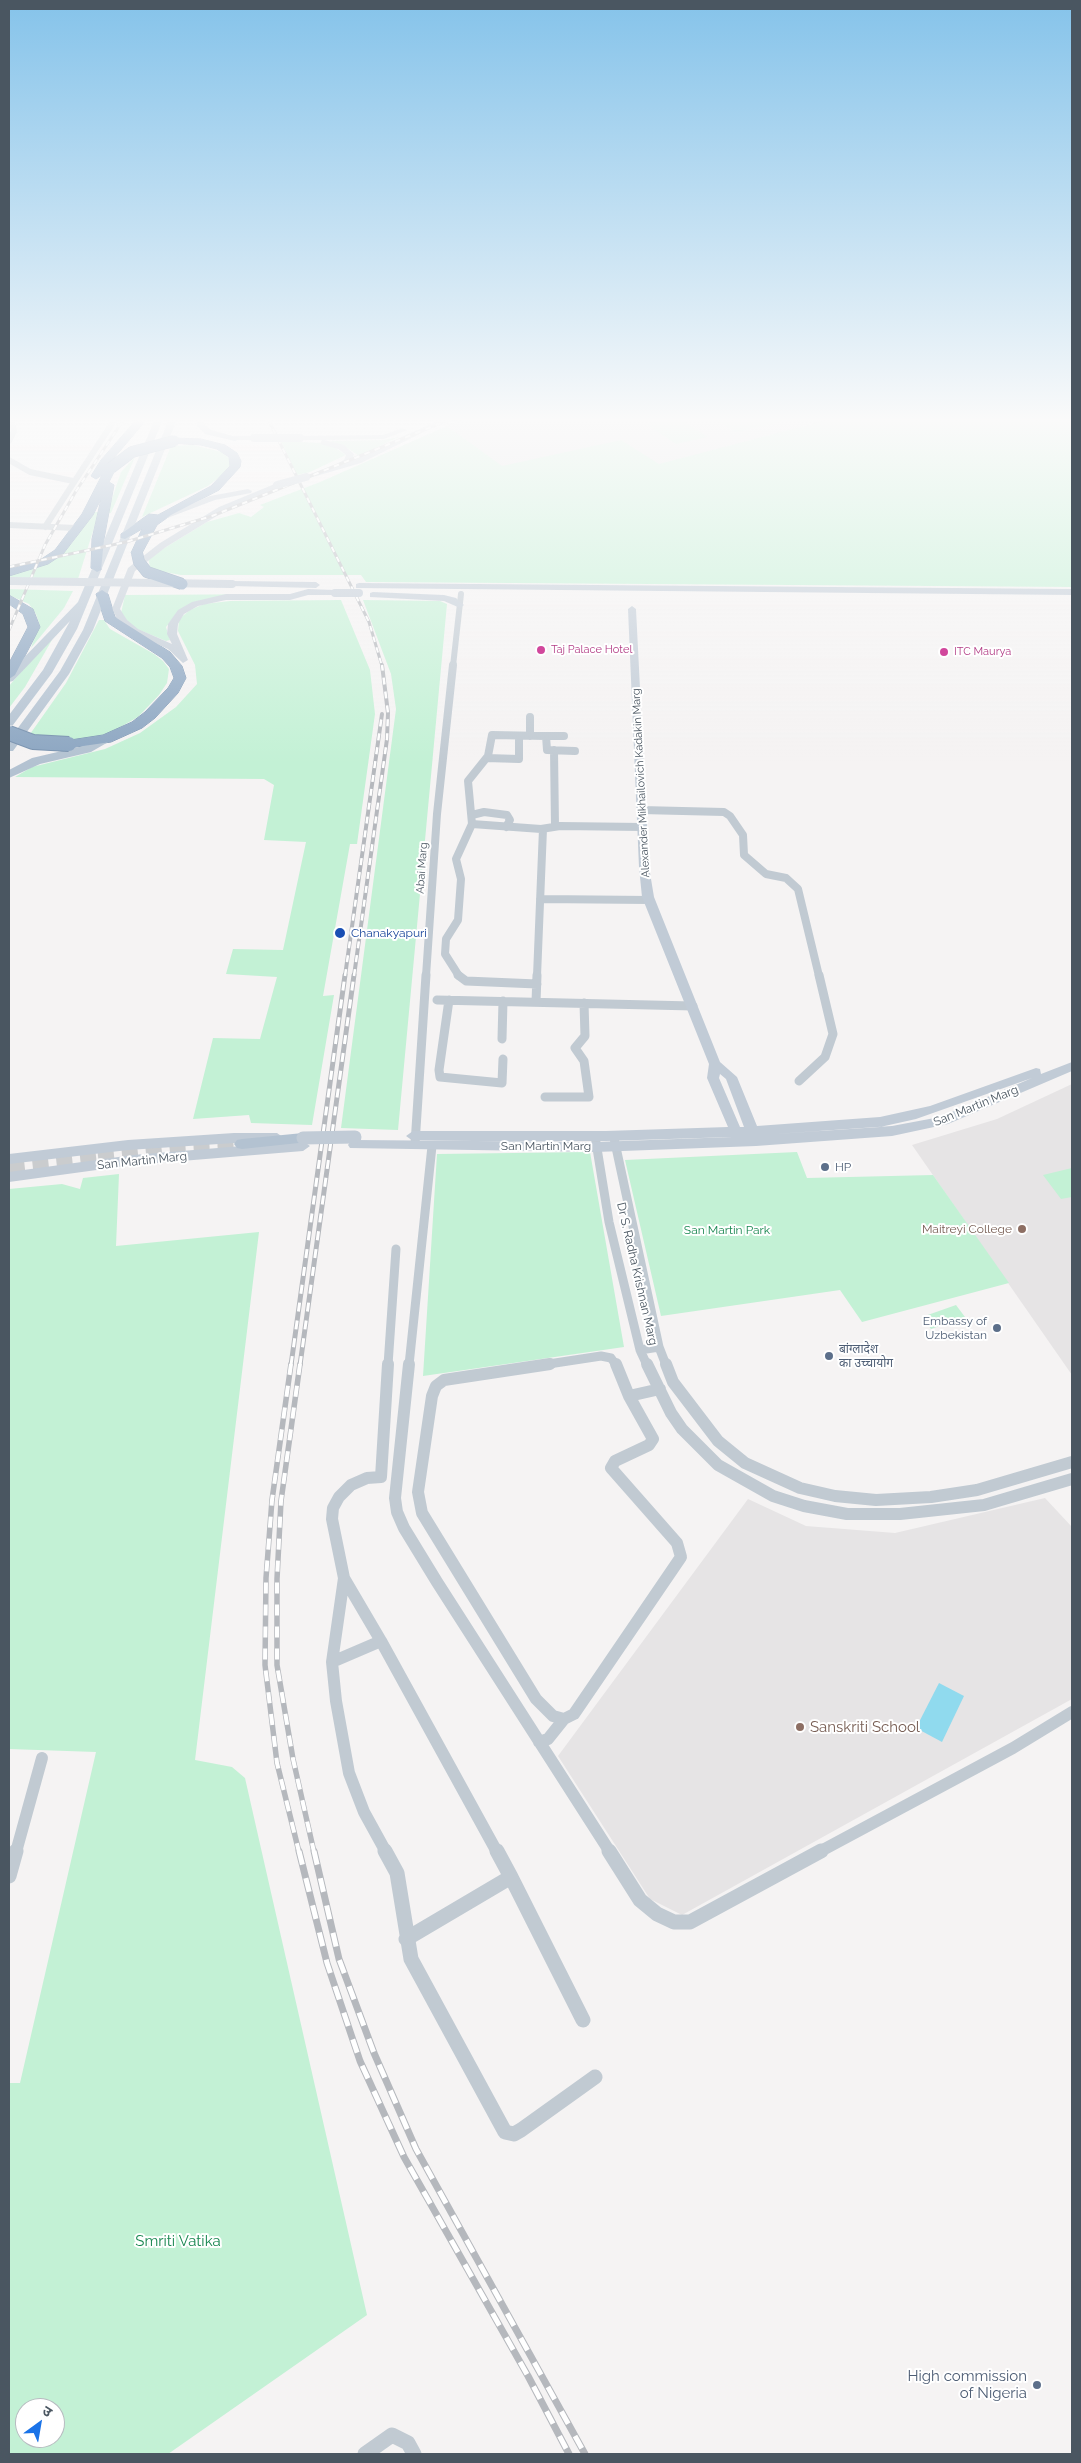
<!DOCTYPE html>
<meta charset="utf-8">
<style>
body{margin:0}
#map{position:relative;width:1081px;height:2463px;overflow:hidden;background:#f5f3f3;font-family:Raleway,"Noto Sans Devanagari",sans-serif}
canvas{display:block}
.frame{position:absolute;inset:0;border:10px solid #4a5661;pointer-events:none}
.north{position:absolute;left:15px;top:2398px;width:50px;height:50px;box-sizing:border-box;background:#fff;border:1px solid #b7bbc0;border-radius:50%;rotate:32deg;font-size:14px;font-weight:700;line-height:20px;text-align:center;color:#4a5661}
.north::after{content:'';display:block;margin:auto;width:18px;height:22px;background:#1a73e8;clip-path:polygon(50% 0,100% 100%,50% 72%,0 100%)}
</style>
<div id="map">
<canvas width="1081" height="2463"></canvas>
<div class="frame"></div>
<div class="north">उ</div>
</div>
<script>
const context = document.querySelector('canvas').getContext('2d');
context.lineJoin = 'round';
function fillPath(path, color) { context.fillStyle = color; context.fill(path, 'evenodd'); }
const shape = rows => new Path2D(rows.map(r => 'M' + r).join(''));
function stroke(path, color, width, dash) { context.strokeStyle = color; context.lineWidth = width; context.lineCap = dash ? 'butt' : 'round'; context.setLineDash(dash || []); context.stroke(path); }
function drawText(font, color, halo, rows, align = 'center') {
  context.font = font + ' Raleway,"Noto Sans Devanagari",sans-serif'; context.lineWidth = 4; context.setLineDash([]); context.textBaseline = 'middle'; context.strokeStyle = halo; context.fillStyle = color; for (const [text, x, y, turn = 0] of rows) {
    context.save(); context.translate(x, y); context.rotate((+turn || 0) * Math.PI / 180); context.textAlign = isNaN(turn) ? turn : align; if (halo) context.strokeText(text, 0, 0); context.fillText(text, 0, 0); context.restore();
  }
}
fillPath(shape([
 [466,419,831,419,541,496,447,426],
 [1072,1084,1072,1375,912,1145,997,1119],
 [1045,1498,1072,1527,1072,1699,682,1915,650,1899,558,1756,748,1499,806,1526,895,1533]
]), '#e6e4e5');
fillPath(shape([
 [671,419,680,419,708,437,676,444,646,424],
 [714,419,794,419,736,432],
 [831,419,1072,419,1072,587,366,582,361,575,181,575,159,571,150,567,148,558,207,522,239,513,251,517,264,507,260,505,320,482,447,426,502,466,621,440,659,464],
 [399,437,359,456,346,447,330,441,384,440],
 [281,441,320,443,334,447,346,455,310,472,297,475],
 [193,445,222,452,231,460,231,468,208,486,142,517,171,446],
 [135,457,111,513,107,513,121,472],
 [93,512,99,512,78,579,9,578,9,575,29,570,61,553,72,543],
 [9,589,73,591,64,608,31,648,39,623,36,614,29,604,9,595],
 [291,594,290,596,229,596,181,609,166,627,170,640,166,641,132,627,121,613,125,595],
 [341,600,370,670,375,714,357,844,350,844,323,996,334,995,312,1125,251,1123,249,1115,193,1119,213,1038,260,1039,277,977,226,974,233,949,283,950,306,842,264,840,274,785,264,779,15,777,32,767,105,749,140,733,176,707,197,684,195,665,178,631,179,619,190,610,204,604,230,601],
 [363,600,440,601,447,604,398,1130,341,1128,396,709,391,674],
 [99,620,104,620,110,629,154,654,163,661,169,669,167,683,159,695,138,717,110,733,80,741,28,737,66,683],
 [60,626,25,687,9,708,9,686],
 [590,1152,624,1347,423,1376,437,1154],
 [797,1152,807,1178,933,1175,1009,1283,862,1322,840,1290,661,1316,625,1160],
 [1072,1168,1072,1197,1061,1199,1043,1175],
 [119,1174,116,1246,259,1232,195,1760,232,1767,245,1778,367,2315,168,2454,9,2454,9,2083,20,2083,96,1752,9,1749,9,1189,62,1184,80,1189,83,1178],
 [25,2408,55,2408,55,2438,25,2438],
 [956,1305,965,1317,931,1329,922,1317]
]), '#c3f1d5');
fillPath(shape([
 [939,1683,964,1696,942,1742,916,1728]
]), '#90daee');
stroke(shape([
 [98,1156,184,1147,242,1144],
 [9,1170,110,1159]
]), '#caccce', 16, [16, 8]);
const highway = shape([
 [137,419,147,419,108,465,116,468,109,482,114,485,104,539,101,570,97,572,91,568,92,539,101,499,93,515,63,554,48,564,9,576,9,569,40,560,55,550,82,514,102,475,96,479,91,476,101,460,137,419],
 [174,438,201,439,225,445,237,453,241,461,240,467,219,490,171,515,157,525,141,555,133,555,131,553,142,529,125,539,121,538,121,534,149,514,158,515,211,486,230,466,229,457,217,449,201,445,170,443,169,441,174,438],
 [102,590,108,594,115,617,170,652,182,666,186,678,178,693,155,718,142,728,111,742,69,748,64,747,62,744,64,741,103,735,132,722,145,712,168,688,174,678,170,667,162,658,105,621,96,594,102,590],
 [9,595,33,609,40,627,15,675,9,679,9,663,28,627,23,614,9,604,9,595]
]);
stroke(highway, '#7690ad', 1);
stroke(shape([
 [349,419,353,419],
 [9,421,12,423,14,431,9,441],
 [9,460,30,472,73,481],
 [9,525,75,528],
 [45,527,115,419],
 [453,666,461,594]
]), '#c1cad2', 6);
stroke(shape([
 [530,717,530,736],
 [546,736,564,736],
 [554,750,555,826],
 [575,751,547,750,546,736,492,735,488,756,468,781,472,824,541,829,560,826,642,827],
 [487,758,519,759,519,736],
 [641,810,724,812,730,816,743,835,744,855,766,874,786,878,798,889,819,976],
 [472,815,484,812,507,815,510,820,506,827],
 [540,899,649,900],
 [426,976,437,814,453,665],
 [459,976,445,954,446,939,458,920,461,879,456,859,472,824],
 [537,976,543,829]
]), '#c1cad2', 8);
stroke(shape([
 [458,975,466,981,537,984],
 [437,1000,693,1006],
 [449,1000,439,1070,440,1077,502,1083,503,1059],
 [536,1002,537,975],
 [502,1039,503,1001],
 [799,1081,825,1057,833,1034,819,975],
 [545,1097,589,1097,584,1061,575,1048,585,1036,584,1003],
 [595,1136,609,1222,640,1350,647,1365],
 [614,1138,659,1347,666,1365],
 [415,1144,426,975],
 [640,1350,659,1347],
 [388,1365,396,1249],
 [409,1365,432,1146],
 [542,1365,601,1356,611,1358,616,1365]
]), '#c1cad2', 9);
stroke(shape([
 [409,1364,395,1498,397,1512,404,1528,437,1582,610,1852],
 [550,1364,444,1380,436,1386,432,1396,418,1492,422,1513,536,1699,553,1716,564,1719,574,1714,681,1557,677,1543,611,1468,615,1461,649,1445,653,1439,629,1396,616,1364],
 [647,1364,671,1413,682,1429,718,1465,773,1496,804,1506,847,1514,900,1514,984,1505,1072,1479],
 [666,1364,673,1382,718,1441,745,1463,800,1488,835,1496,876,1500,931,1497,977,1490,1072,1462],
 [629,1396,660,1389],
 [381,1641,497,1852],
 [332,1662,381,1641,344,1578],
 [539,1742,548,1739,564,1719],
 [16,1852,42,1758],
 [386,1852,364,1812,349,1773,336,1701,332,1662,344,1578,332,1519,333,1508,339,1497,351,1485,367,1478,381,1477,388,1364],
 [819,1852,1013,1748,1072,1712]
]), '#c1cad2', 12);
stroke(shape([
 [385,1851,397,1873,411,1959,505,2132,514,2134,521,2130,595,2077],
 [609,1851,640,1900,657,1914,674,1922,690,1922,821,1851],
 [9,1876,16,1851],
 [511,1877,583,2020],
 [406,1939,511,1877,497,1851],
 [365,2454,392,2435,408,2443,414,2454]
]), '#c1cad2', 15);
fillPath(shape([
 [441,419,450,419,361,463,306,479,302,477,335,465,344,460,346,455,338,449,320,444,322,440,300,440,296,438,297,436,383,435,403,428,407,430,384,439,324,440,344,445,354,454,352,460,441,419],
 [235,436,254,436,258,438,254,440,232,440,231,438,235,436],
 [277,483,281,485,280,487,225,511,166,547,135,571,120,609,127,620,138,629,172,644,167,634,168,624,178,610,192,602,226,594,290,594,308,589,335,590,338,591,338,595,308,595,290,600,226,600,198,606,184,614,178,624,177,634,188,660,183,663,168,649,132,633,120,624,112,609,128,568,160,543,219,507,277,483],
 [248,489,252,491,251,493,215,500,162,520,155,518,210,496,248,489],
 [232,581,316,582,320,585,316,588,229,586,228,584,232,581],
 [359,583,1072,589,1072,595,356,588,356,584,359,583],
 [373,592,444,595,456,598,464,605,460,608,444,601,370,597,370,593,373,592],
 [632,606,636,609,649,867,654,897,720,1062,737,1077,757,1126,880,1117,930,1106,1036,1068,1040,1069,1041,1074,1072,1062,1072,1071,948,1124,892,1136,756,1146,596,1152,350,1148,348,1145,350,1142,355,1140,596,1142,732,1137,606,1141,413,1141,406,1136,413,1131,606,1131,728,1127,707,1078,709,1064,642,897,639,867,628,609,632,606],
 [720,1074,726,1079,744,1127,740,1127,719,1078,720,1074],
 [1032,1078,940,1117,892,1126,760,1135,880,1127,916,1119,1032,1078],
 [234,1133,277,1133,284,1138,277,1143,234,1143,128,1150,9,1164,9,1154,128,1140,234,1133],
 [303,1141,310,1146,303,1151,133,1165,9,1182,9,1172,133,1155,303,1141]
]), '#c1cbd6');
fillPath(shape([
 [155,419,163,419,77,629,52,673,13,725,9,726,9,715,43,670,70,621,13,681,9,682,9,673,78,602,155,419],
 [169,419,177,419,93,630,69,674,13,751,9,751,9,740,60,671,83,630,169,419],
 [196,419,204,419,205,425,211,430,240,438,235,441,205,434,197,426,196,419],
 [106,735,112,739,110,741,91,752,40,764,9,778,9,770,32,758,83,746,106,735],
 [303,1133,308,1134,311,1138,308,1142,242,1149,237,1148,234,1144,237,1140,242,1139,303,1133]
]), '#b3c2d1');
fillPath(highway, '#8ba5c1');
const railFar4 = shape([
 [268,419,369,622,382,666],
 [9,567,126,542,212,516,451,419],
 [9,630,45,545,76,491,124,419]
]);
const railFar3 = shape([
 [345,976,382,714],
 [354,976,387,739,388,713,382,665]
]);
const railFar2 = shape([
 [291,1365,345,975],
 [300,1365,354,975]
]);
const railFar1 = shape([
 [291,1364,272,1500,266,1578,265,1665,277,1763,299,1852],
 [300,1364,281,1501,277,1579,277,1665,293,1759,314,1852]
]);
const rail = shape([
 [299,1851,327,1963,360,2061,404,2157,528,2376,569,2454],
 [314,1851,339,1959,374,2053,416,2149,585,2454]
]);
stroke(railFar4, '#b5b8bd', 3);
stroke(railFar3, '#b5b8bd', 4);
stroke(railFar2, '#b5b8bd', 5);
stroke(railFar1, '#b5b8bd', 5.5);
stroke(rail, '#b5b8bd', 7);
stroke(railFar4, '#fff', 2, [5.5]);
stroke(railFar3, '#fff', 2.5, [7]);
stroke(railFar2, '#fff', 3, [9]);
stroke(railFar1, '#fff', 4, [11]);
stroke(rail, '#fff', 5, [14]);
const highwayBridgeFar1 = shape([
 [111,468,132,452,174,441],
 [137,553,139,562,147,572,182,584]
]);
const highwayBridge = shape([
 [9,733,33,742,69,744]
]);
stroke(highwayBridgeFar1, '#7690ad', 12, []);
stroke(highwayBridge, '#7690ad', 16, []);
stroke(shape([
 [254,438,300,438],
 [277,485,306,477],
 [9,581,232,584],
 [335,593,359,593]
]), '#c1cbd6', 8);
stroke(shape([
 [303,1138,355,1137]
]), '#c1cbd6', 13);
stroke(highwayBridgeFar1, '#8ba5c1', 11);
stroke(highwayBridge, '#8ba5c1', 14);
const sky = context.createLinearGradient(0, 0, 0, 764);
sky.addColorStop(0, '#85c3ea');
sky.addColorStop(0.55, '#fafafa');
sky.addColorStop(1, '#fafafa00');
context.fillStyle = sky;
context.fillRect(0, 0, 1081, 764);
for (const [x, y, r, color] of [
 [541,650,5,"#d1479c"],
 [944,652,5,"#d1479c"],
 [340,933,6,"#1a4fb4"],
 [825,1167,5,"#5c6f8a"],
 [1022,1229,5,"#8d6e63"],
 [997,1328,5,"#5c6f8a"],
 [829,1356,5,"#5c6f8a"],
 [800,1727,5,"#8d6e63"],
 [1037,2385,5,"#5c6f8a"]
]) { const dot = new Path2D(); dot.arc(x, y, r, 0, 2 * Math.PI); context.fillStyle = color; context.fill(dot); stroke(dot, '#fff', 2); }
drawText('11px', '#b23c85', '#fff', [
 ["Taj Palace Hotel",551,650],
 ["ITC Maurya",954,652]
], 'left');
drawText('11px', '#4a5661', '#fff', [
 ["Alexander Mikhailovich Kadakin Marg",641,783,-93],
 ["Abai Marg",422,868,-86]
]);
drawText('12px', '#164399', '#fff', [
 ["Chanakyapuri",351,933]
], 'left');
drawText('12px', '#4a5661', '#fff', [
 ["San Martin Marg",976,1106,-22],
 ["San Martin Marg",546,1146],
 ["San Martin Marg",142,1161,-6],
 ["Dr S. Radha Krishnan Marg",637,1274,77]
]);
drawText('12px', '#4e5e75', '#fff', [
 ["HP",835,1167],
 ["Embassy of",987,1321,"right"],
 ["Uzbekistan",987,1335,"right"],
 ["बांग्लादेश",839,1349],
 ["का उच्चायोग",839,1363]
], 'left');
drawText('12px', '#785e54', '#fff', [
 ["Maitreyi College",1012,1229]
], 'right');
drawText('12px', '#17864f', '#fff', [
 ["San Martin Park",727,1230]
]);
drawText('15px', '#785e54', '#fff', [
 ["Sanskriti School",810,1727]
], 'left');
drawText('15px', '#17864f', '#fff', [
 ["Smriti Vatika",178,2241]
]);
drawText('15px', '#4e5e75', '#fff', [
 ["High commission",1027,2376],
 ["of Nigeria",1027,2393]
], 'right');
</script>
